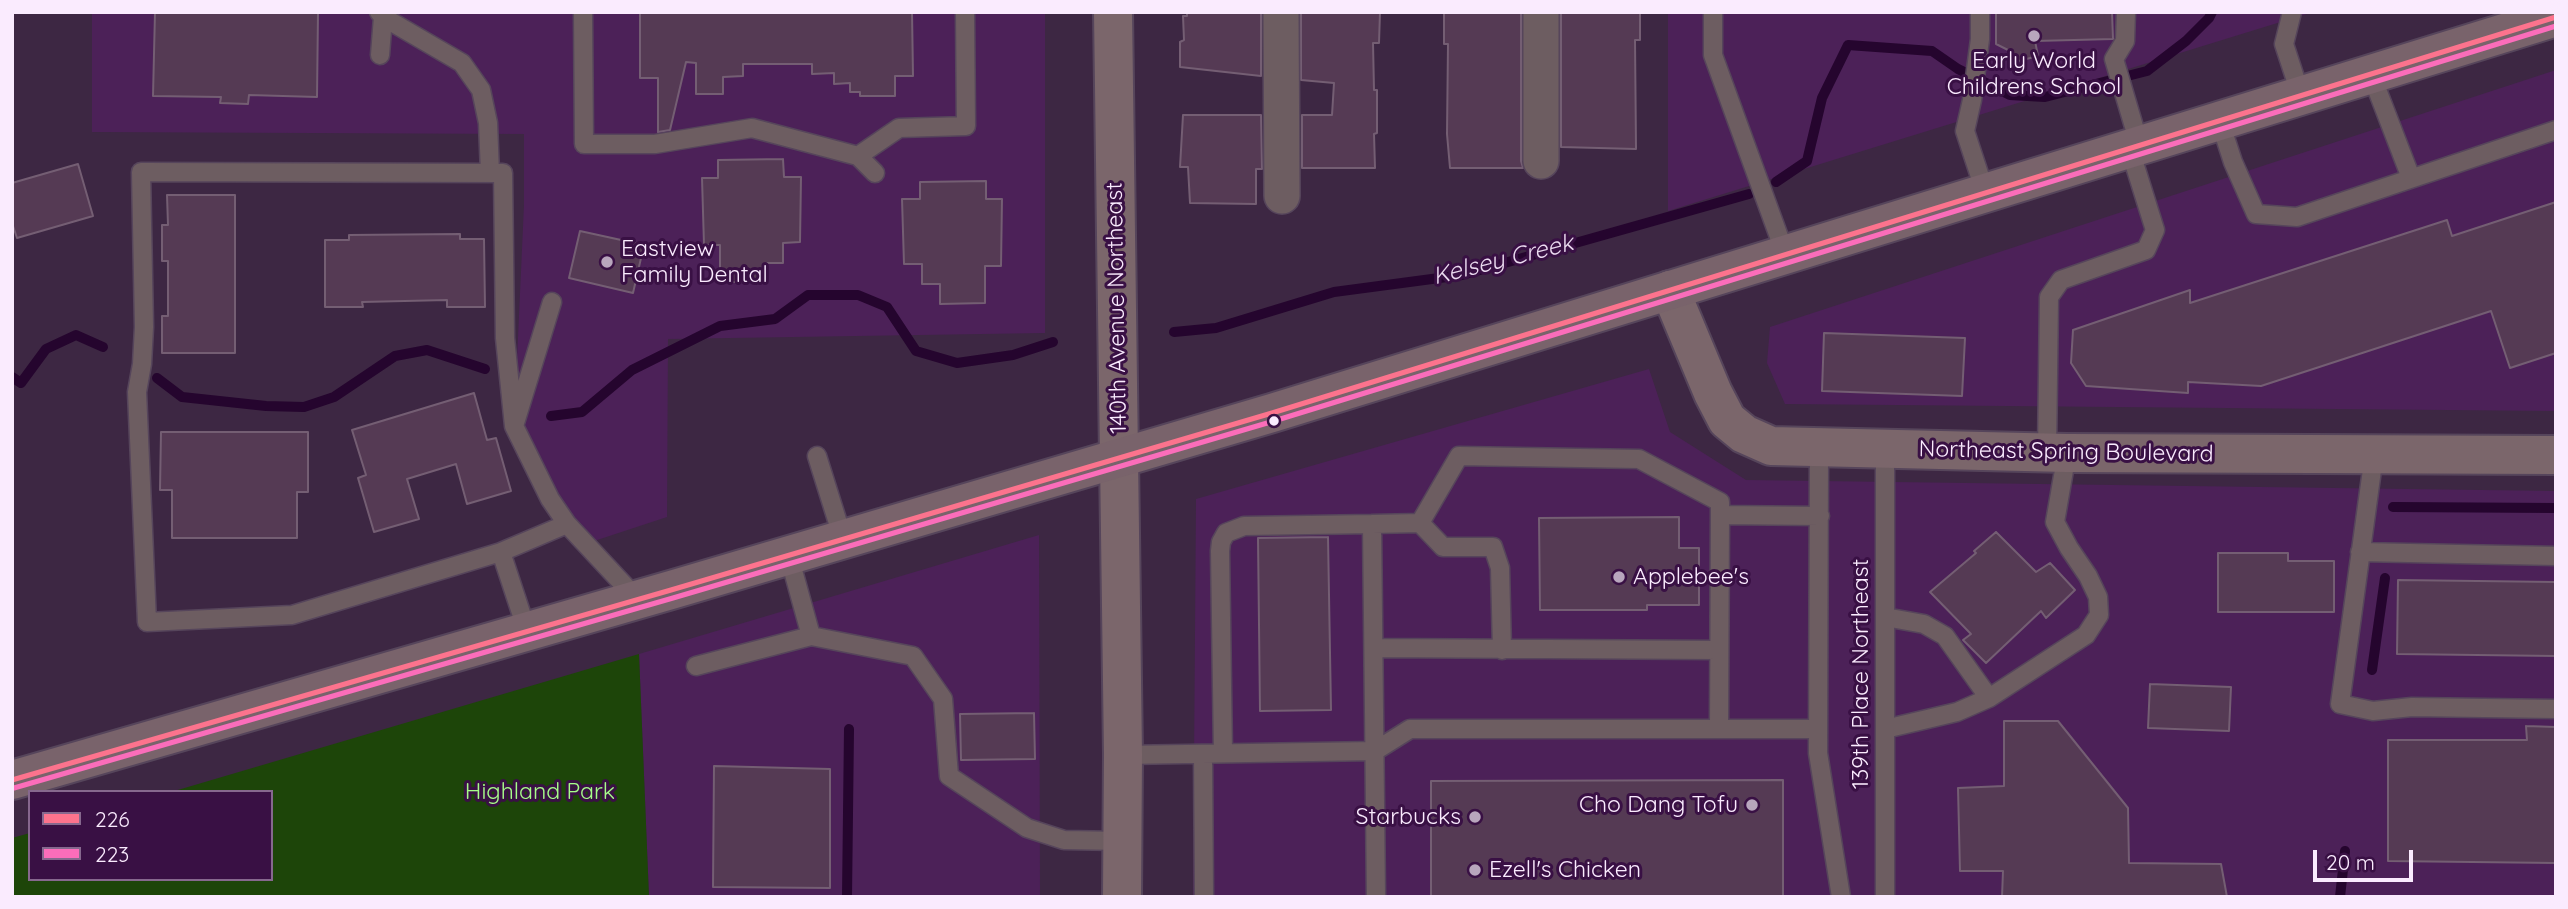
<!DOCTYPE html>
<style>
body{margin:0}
#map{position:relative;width:2568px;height:909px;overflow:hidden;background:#3d2743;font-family:Quicksand,sans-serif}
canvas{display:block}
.frame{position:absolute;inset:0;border:14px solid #faebfe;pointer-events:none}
.legend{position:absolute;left:28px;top:790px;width:245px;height:91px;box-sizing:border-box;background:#391044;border:2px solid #86688e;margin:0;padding:9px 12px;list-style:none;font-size:21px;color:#faebfe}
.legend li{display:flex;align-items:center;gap:14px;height:35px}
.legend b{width:35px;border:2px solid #86688e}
.scale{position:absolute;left:2313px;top:850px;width:100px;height:32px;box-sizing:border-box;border:4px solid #faebfe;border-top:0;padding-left:9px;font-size:21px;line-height:24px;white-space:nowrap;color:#faebfe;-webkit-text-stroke:5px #391044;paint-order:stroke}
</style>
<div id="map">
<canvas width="2568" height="909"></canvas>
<div class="frame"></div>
<ul class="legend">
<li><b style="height:9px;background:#fc738d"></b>226</li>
<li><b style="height:9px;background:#fb6dba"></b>223</li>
</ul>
<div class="scale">20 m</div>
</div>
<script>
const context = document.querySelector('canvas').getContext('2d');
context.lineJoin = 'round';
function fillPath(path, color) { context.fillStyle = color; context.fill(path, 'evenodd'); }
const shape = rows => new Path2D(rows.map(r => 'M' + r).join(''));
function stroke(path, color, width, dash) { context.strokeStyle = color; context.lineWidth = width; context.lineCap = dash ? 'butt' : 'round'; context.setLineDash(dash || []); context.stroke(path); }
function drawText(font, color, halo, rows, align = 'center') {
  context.font = font + ' Quicksand,sans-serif'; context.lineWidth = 6; context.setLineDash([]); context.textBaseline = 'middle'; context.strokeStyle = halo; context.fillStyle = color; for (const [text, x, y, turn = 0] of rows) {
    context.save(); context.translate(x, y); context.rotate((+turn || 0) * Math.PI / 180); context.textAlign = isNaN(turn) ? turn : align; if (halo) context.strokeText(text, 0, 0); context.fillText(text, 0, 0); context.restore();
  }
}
fillPath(shape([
 [92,12,1045,12,1045,333,668,339,667,517,585,544,514,426,524,205,524,134,92,132],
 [1668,12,2313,12,1668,211],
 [2556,70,2556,411,1785,404,1767,363,1770,327],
 [1649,369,1670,432,1746,480,2556,491,2556,897,1193,897,1196,499],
 [1039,535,1040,897,649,897,639,654]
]), '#4c2158');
fillPath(shape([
 [639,654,649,897,12,897,12,838,30,833,30,879,271,879,271,792,171,792]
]), '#1d4509');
stroke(shape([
 [1776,182,1807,161,1822,98,1848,45,1932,51,1958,69,2010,95,2045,97,2147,71,2186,41,2209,18,2212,12],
 [1174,332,1216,328,1334,292,1462,275,1749,194],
 [12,377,21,383,46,349,76,335,103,347],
 [157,378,182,397,266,406,304,407,334,397,395,356,427,350,485,369],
 [551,416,582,412,632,370,720,326,775,319,808,295,858,295,887,307,916,351,957,363,1013,355,1053,342],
 [2393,507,2556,508],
 [2372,670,2385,578],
 [847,897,849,729],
 [2340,897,2345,851]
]), '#25052e', 10);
const building = shape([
 [155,12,318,12,317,97,249,95,248,104,220,103,221,97,153,96,155,12],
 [725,12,912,12,913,76,895,76,895,96,860,96,860,92,850,92,850,83,834,84,834,73,812,74,812,64,743,64,743,76,723,77,723,94,696,94,696,63,686,62,670,130,658,132,658,78,640,78,640,13,725,12],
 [1187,12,1261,12,1261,76,1180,67,1180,42,1184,40,1183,16,1187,16,1187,12],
 [1301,12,1380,12,1379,43,1373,43,1374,90,1377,90,1377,133,1374,134,1375,168,1302,168,1302,115,1332,115,1334,83,1301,80,1301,12],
 [1444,12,1521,12,1521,161,1523,168,1450,168,1447,134,1448,44,1444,44,1444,12],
 [1561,12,1640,12,1640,40,1635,40,1636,149,1561,147,1561,12],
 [1996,12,2112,12,2113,39,2035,41,2038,56,2011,63,2008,50,1996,44,1996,12],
 [1183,115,1261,115,1262,169,1256,169,1256,204,1190,203,1188,167,1180,167,1183,115],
 [783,159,784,177,801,177,800,242,783,243,783,263,765,263,765,282,720,282,720,245,704,245,702,178,718,178,718,160,783,159],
 [78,164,93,216,17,238,12,223,12,183,78,164],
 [986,181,986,199,1002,199,1001,266,985,266,985,303,940,304,940,284,922,284,922,264,904,264,902,199,920,199,920,182,986,181],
 [167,195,235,195,235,353,162,353,162,316,168,316,168,261,162,261,162,225,168,225,167,195],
 [2556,202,2556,353,2510,368,2491,311,2261,386,2188,382,2188,393,2086,386,2071,363,2073,330,2190,290,2190,303,2447,220,2452,236,2556,202],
 [580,231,644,245,633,293,569,278,580,231],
 [460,234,460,239,484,239,485,307,447,307,447,300,362,302,363,307,325,307,325,240,349,240,349,235,460,234],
 [1824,333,1965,338,1962,396,1822,391,1824,333],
 [474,393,487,440,496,438,511,491,467,504,456,464,407,479,419,519,374,532,358,478,366,475,352,430,474,393],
 [161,432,308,432,308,492,297,492,297,538,172,538,172,490,160,490,161,432],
 [1679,517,1679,548,1699,548,1699,605,1647,605,1647,610,1540,610,1539,518,1679,517],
 [1996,532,2036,572,2050,563,2075,590,2046,618,2041,611,1986,663,1963,640,1971,634,1930,592,1976,553,1974,551,1996,532],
 [1328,537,1331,710,1260,711,1258,538,1328,537],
 [2218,553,2288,553,2288,561,2334,561,2334,612,2218,612,2218,553],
 [2398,580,2556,582,2556,656,2397,654,2398,580],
 [2150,684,2231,687,2229,731,2148,728,2150,684],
 [1034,713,1035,759,961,760,960,714,1034,713],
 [2004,721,2058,721,2128,808,2129,863,2221,864,2227,897,2002,897,2003,871,1960,871,1958,788,2004,786,2004,721],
 [2526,726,2556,727,2556,863,2388,861,2388,740,2527,740,2526,726],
 [714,766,830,769,830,888,713,887,714,766],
 [1783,780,1783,897,1431,897,1431,781,1783,780]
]);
fillPath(building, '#553a54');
stroke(building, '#745e73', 2);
const lane = shape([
 [379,12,383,17,380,55],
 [583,12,584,144,655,144,752,128,858,156,899,128,966,126,965,12],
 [1713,12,1713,55,1786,256],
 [1980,12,1980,39,1972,100,1965,131,1986,195],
 [2126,12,2125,41,2114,59,2140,147],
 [2292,12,2284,44,2301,96],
 [383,17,462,63,481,90,488,123,490,173],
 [2371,74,2411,178],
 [2220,122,2233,162,2256,214,2297,217,2556,130],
 [858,156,875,173],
 [552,302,514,426,550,499,567,524,638,600],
 [514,426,505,338,503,173,141,172,144,327,142,364,137,392,147,622,292,615,501,552,527,631],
 [1819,449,1818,753,1841,897],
 [1885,450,1885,897],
 [2047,452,2049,297,2061,280,2146,250,2155,230,2130,150],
 [2374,455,2340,704,2373,711,2412,707,2556,709],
 [817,456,843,539],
 [1420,523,1443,547,1493,547,1500,568,1502,650],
 [501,552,567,524],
 [2360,552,2556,556],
 [1885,617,1924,624,1945,636,1989,698],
 [811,636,913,656,943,699,949,776,1027,828,1064,840,1122,841],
 [1374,648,1719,650],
 [696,666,811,636,789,556],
 [1719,728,1720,515],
 [1885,729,1957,712,1989,698,2086,635,2099,615,2098,597,2088,576,2069,548,2055,522,2067,453],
 [1223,753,1220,551,1221,542,1226,533,1244,526,1372,524],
 [1203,754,1204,897],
 [1123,755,1375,751,1410,729,1818,729],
 [1376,897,1372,524,1420,523,1459,456,1639,459,1720,502,1720,515,1820,516]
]);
const street = shape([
 [1281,12,1282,196],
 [1541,12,1541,161]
]);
const secondary = shape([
 [1113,12,1123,755,1122,897],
 [1670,290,1713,393,1727,420,1744,434,1771,446,2067,453,2556,455]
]);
const primary = shape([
 [12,780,671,590,1272,413,2556,17]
]);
stroke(lane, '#56455b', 21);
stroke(street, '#56455b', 38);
stroke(secondary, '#56455b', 42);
stroke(primary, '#56455b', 42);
stroke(lane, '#6d5d61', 18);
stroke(street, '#6d5d61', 35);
stroke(secondary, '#7b666b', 38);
stroke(primary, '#79636b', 38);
stroke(shape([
 [12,780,671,590,1272,413,2556,17]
]), '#fc738d', 5);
stroke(shape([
 [14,788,673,598,1274,421,2556,26]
]), '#fb6dba', 5);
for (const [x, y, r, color] of [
 [2034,36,7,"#b8a6bd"],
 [607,262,7,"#b8a6bd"],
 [1274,421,6,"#faebfe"],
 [1619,577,7,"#b8a6bd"],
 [1752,805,7,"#b8a6bd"],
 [1475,817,7,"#b8a6bd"],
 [1475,870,7,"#b8a6bd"]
]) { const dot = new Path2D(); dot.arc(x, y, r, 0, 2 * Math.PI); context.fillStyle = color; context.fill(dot); stroke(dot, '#391044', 2.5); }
drawText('23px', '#faebfe', '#391044', [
 ["Early World",2034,61,"center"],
 ["Childrens School",2034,87,"center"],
 ["Eastview",621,249],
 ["Family Dental",621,275],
 ["Applebee's",1633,577],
 ["Cho Dang Tofu",1738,805,"right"],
 ["Starbucks",1461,817,"right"],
 ["Ezell's Chicken",1489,870]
], 'left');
drawText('23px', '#faebfe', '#391044', [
 ["140th Avenue Northeast",1117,308,-91],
 ["Northeast Spring Boulevard",2066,452,1],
 ["139th Place Northeast",1861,674,-90]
]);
drawText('23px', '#a6fd89', '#391044', [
 ["Highland Park",540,792]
]);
drawText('italic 24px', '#ebdbf0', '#391044', [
 ["Kelsey Creek",1503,260,-14]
]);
</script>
